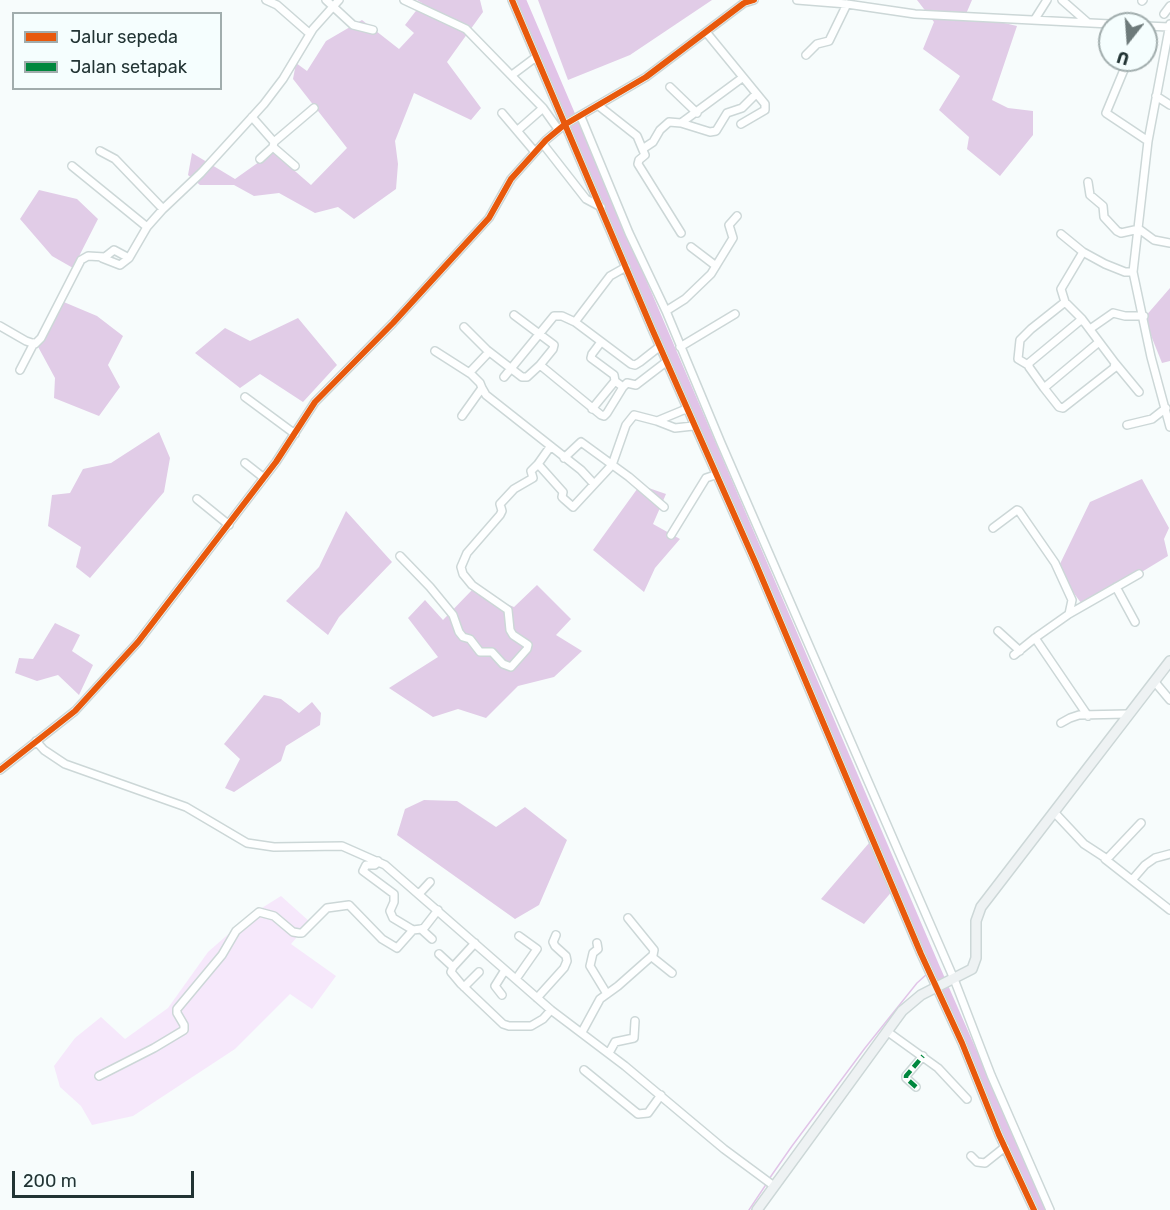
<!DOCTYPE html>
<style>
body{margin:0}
#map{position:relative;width:1170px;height:1210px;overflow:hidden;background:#f7fcfc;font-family:Rubik,sans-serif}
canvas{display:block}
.legend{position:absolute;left:12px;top:12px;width:210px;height:78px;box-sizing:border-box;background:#f5fefe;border:2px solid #a1adad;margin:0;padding:8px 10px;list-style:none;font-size:18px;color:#223434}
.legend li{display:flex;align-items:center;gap:12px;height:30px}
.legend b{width:30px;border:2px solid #a1adad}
.north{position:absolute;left:1098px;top:12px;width:60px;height:60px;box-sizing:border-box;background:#f5fefe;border:2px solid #a1adad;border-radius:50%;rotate:197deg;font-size:16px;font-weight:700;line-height:24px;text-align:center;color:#223434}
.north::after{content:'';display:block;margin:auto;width:21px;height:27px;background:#6d7a7a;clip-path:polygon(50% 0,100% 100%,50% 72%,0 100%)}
.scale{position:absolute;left:12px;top:1171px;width:182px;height:27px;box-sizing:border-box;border:3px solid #223434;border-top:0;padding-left:8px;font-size:18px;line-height:21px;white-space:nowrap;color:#223434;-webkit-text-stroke:4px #f5fefe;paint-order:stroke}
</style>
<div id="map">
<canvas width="1170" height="1210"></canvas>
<ul class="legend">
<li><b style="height:8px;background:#e8590c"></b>Jalur sepeda</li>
<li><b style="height:8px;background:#00873e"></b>Jalan setapak</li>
</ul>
<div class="north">U</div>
<div class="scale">200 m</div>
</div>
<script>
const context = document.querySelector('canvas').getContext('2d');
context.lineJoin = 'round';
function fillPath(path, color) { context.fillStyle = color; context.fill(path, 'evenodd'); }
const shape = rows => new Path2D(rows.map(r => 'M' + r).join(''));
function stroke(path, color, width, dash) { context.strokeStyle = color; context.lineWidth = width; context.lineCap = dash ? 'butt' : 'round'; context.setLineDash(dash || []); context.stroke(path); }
fillPath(shape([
 [281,896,310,922,291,944,336,976,312,1009,290,994,235,1049,133,1116,92,1125,81,1106,60,1087,54,1066,75,1038,101,1017,125,1039,168,1008,208,952,249,916]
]), '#f6e8fb');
fillPath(shape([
 [417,0,480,0,483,12,447,62,481,108,471,120,414,93,395,141,398,164,396,189,354,219,338,207,315,213,279,193,254,196,234,185,200,185,188,175,192,153,235,179,273,152,311,185,347,148,293,79,296,63,307,71,326,41,362,20,399,49,414,33,405,25,422,3],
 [538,0,712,0,630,55,568,80],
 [917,0,972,0,966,14,1017,26,992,100,1008,108,1033,111,1033,135,1000,176,967,149,969,137,939,110,960,76,923,49,934,22],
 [39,190,77,199,98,219,73,268,52,256,20,219],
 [1170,288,1170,361,1162,363,1144,318],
 [59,300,97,316,123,336,108,365,120,387,99,416,54,398,55,378,36,343],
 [298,318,337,365,303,402,260,374,240,388,195,353,225,328,250,341],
 [159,432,170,458,164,492,90,578,76,567,81,547,48,526,52,495,70,493,83,469,111,463],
 [1142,479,1169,528,1164,539,1168,556,1084,607,1057,570,1090,502],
 [640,485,666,494,653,524,680,539,655,568,644,592,593,550],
 [346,511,392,562,339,617,328,635,286,601,319,567],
 [537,585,571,619,556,635,582,651,554,677,518,686,486,718,458,709,433,717,389,688,438,657,408,618,425,600,443,620,472,590,514,607],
 [55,623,80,635,72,651,93,665,79,695,58,675,37,681,15,673,19,658,33,659],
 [264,695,281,699,299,713,312,702,321,713,320,725,286,746,281,761,234,792,225,788,240,759,224,744],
 [424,800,457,801,496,827,525,807,567,840,539,905,515,919,397,835,405,809],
 [869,843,894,889,864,924,821,899]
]), '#e1cce7');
stroke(shape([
 [931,971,935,968],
 [769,1179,792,1146,865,1048,917,983,927,974],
 [749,1210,767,1183]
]), '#e1c4e8', 1.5);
stroke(shape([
 [521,0,935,968,1041,1210]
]), '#e1c4e8', 10);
const minor = shape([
 [266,0,277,5,309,33],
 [326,0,353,25,373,30],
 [404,0,466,29,543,108,558,129],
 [512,0,652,329,756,564,921,954,962,1043,999,1135,1034,1210],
 [797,0,847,4,915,14,1110,24],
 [1062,0,1087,22],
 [1142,1,1143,0],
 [1164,14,1170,6],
 [1035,19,1047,0],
 [1170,24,1148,141,1133,272,1151,357,1170,427],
 [1146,26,1169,27],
 [706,32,765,104,765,110,741,124],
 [806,55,817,44,829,41,847,4],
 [1128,60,1106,113,1148,141],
 [512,75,536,57],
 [670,87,697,113],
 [1156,96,1170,105],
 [599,106,637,136,645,155,639,160,638,164,681,233],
 [502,113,535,152],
 [252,117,274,142,273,147,260,159],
 [581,117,629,233,666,311,721,443,954,979,991,1075,1050,1210],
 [681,123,710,132,716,131,727,113,742,108,756,94],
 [518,130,543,108],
 [274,142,314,108],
 [543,144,586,199,601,207],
 [273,147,295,166],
 [644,148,653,142,660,130,669,122,681,123,742,78],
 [100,151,115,159,163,209],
 [72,166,147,227],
 [1088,182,1090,195,1103,206,1104,217,1117,231,1121,233,1139,229,1154,240,1170,243],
 [1061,234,1083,252],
 [691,247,716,266],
 [102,258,120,265,129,258],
 [1065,302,1061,289,1083,252,1105,264,1125,272,1133,272],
 [666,311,685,299,711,274,733,238,729,225,737,216],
 [514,315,554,345,553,349,540,365,601,415,604,416,607,413,623,387],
 [1082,319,1029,363,1029,367,1044,388,1099,342],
 [575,322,610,276,626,267],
 [0,326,26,341,35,344,41,338,81,260,88,256,105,257,114,250,129,258,147,227,163,209,201,173,264,104,283,79,313,29,339,0],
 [464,327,487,350,522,377,527,377,540,365],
 [1090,329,1113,313,1125,316,1144,316],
 [601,342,592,354,591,358,614,375,615,381],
 [680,347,735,314],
 [435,351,471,374],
 [1115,363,1139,392],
 [1028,365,1018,359,1020,340,1031,329,1065,302,1082,319,1115,363,1114,368,1063,408,1059,407,1044,388],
 [20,370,34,343],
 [504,377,554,316,562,316,575,322,631,364,635,365,640,362,659,347],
 [482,388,486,395,581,470,594,484],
 [245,397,295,434],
 [592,409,615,381,623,387,627,383,636,385,666,362],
 [462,416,482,388,480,383,471,374,471,371,489,352],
 [657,421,675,428,693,426],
 [1127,425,1152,419,1166,408],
 [564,458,581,442,629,477,664,507],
 [245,463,264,478],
 [538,464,550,447],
 [197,499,229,525],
 [993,528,1017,510,1019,511,1055,563,1072,600,1069,614,1035,638],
 [671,535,706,478,715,475],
 [400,556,430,587,453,615,459,632,463,637,470,639,480,652,492,652,503,664,511,667,527,649,528,645,513,635,510,630,508,610,472,585,463,574,461,567,467,553,500,515,502,511,500,504,514,489,533,478,531,471,538,464,563,492,562,497,564,499,573,507,612,465,626,425,634,415,657,421,686,409],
 [1116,587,1135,622],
 [1069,614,1139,574],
 [998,631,1020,651],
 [1014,655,1035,638,1088,716],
 [1154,681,1170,700],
 [1061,723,1070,718,1079,715,1128,714],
 [36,741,44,750,65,764,186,807,247,843,274,847,342,846,385,865,551,1010,625,1066,724,1149,774,1186],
 [0,770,75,711,138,642,276,462,315,402,393,323,489,218,511,179,546,140,564,125,646,77,744,3,754,0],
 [1054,812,1084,844,1107,859,1141,823],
 [1105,859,1170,910],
 [378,861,375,865,366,865,363,871,394,894,394,902,390,911,393,918,413,930,421,929,424,928,438,910],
 [1132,880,1145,865,1155,858,1170,854],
 [419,894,430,882],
 [421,929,432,939],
 [597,943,598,949,593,953,590,966,607,994],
 [439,954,453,967,475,943],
 [652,957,672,973],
 [453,967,451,972,461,984,503,1024,509,1026,531,1026,543,1019,551,1010],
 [516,979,537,949,519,936],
 [464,987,479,972],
 [502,995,495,986,505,970],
 [537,998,564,968,567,961,566,956,555,946,553,942,556,935],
 [582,1032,600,999,618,986,653,955,654,950,628,918],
 [888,1032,938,1068,967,1099],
 [609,1053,615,1042,634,1038,635,1021],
 [584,1070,638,1114,648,1113,661,1095],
 [99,1076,154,1048,184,1030,184,1025,177,1013,177,1009,222,955,236,931,259,912,274,916,293,932,299,933,302,933,327,908,349,905,382,939,397,948,413,930],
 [916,1087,906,1078,906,1076,923,1056],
 [971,1156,977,1162,985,1163,1005,1147]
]);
const secondary = shape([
 [757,1210,902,1011,921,995,972,969,976,958,976,921,981,907,1170,661]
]);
stroke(minor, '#ccd7d7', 10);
stroke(secondary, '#ccd7d7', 12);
stroke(minor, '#feffff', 7);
stroke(secondary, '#eef2f3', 9);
stroke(shape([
 [916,1087,906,1078,906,1076,923,1056]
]), '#00873e', 4.5, [9, 4.5]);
stroke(shape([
 [512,0,652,329,756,564,921,954,962,1043,999,1135,1034,1210],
 [0,770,75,711,138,642,276,462,315,402,393,323,489,218,511,179,546,140,564,125,646,77,744,3,754,0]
]), '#e8590c', 6);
</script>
